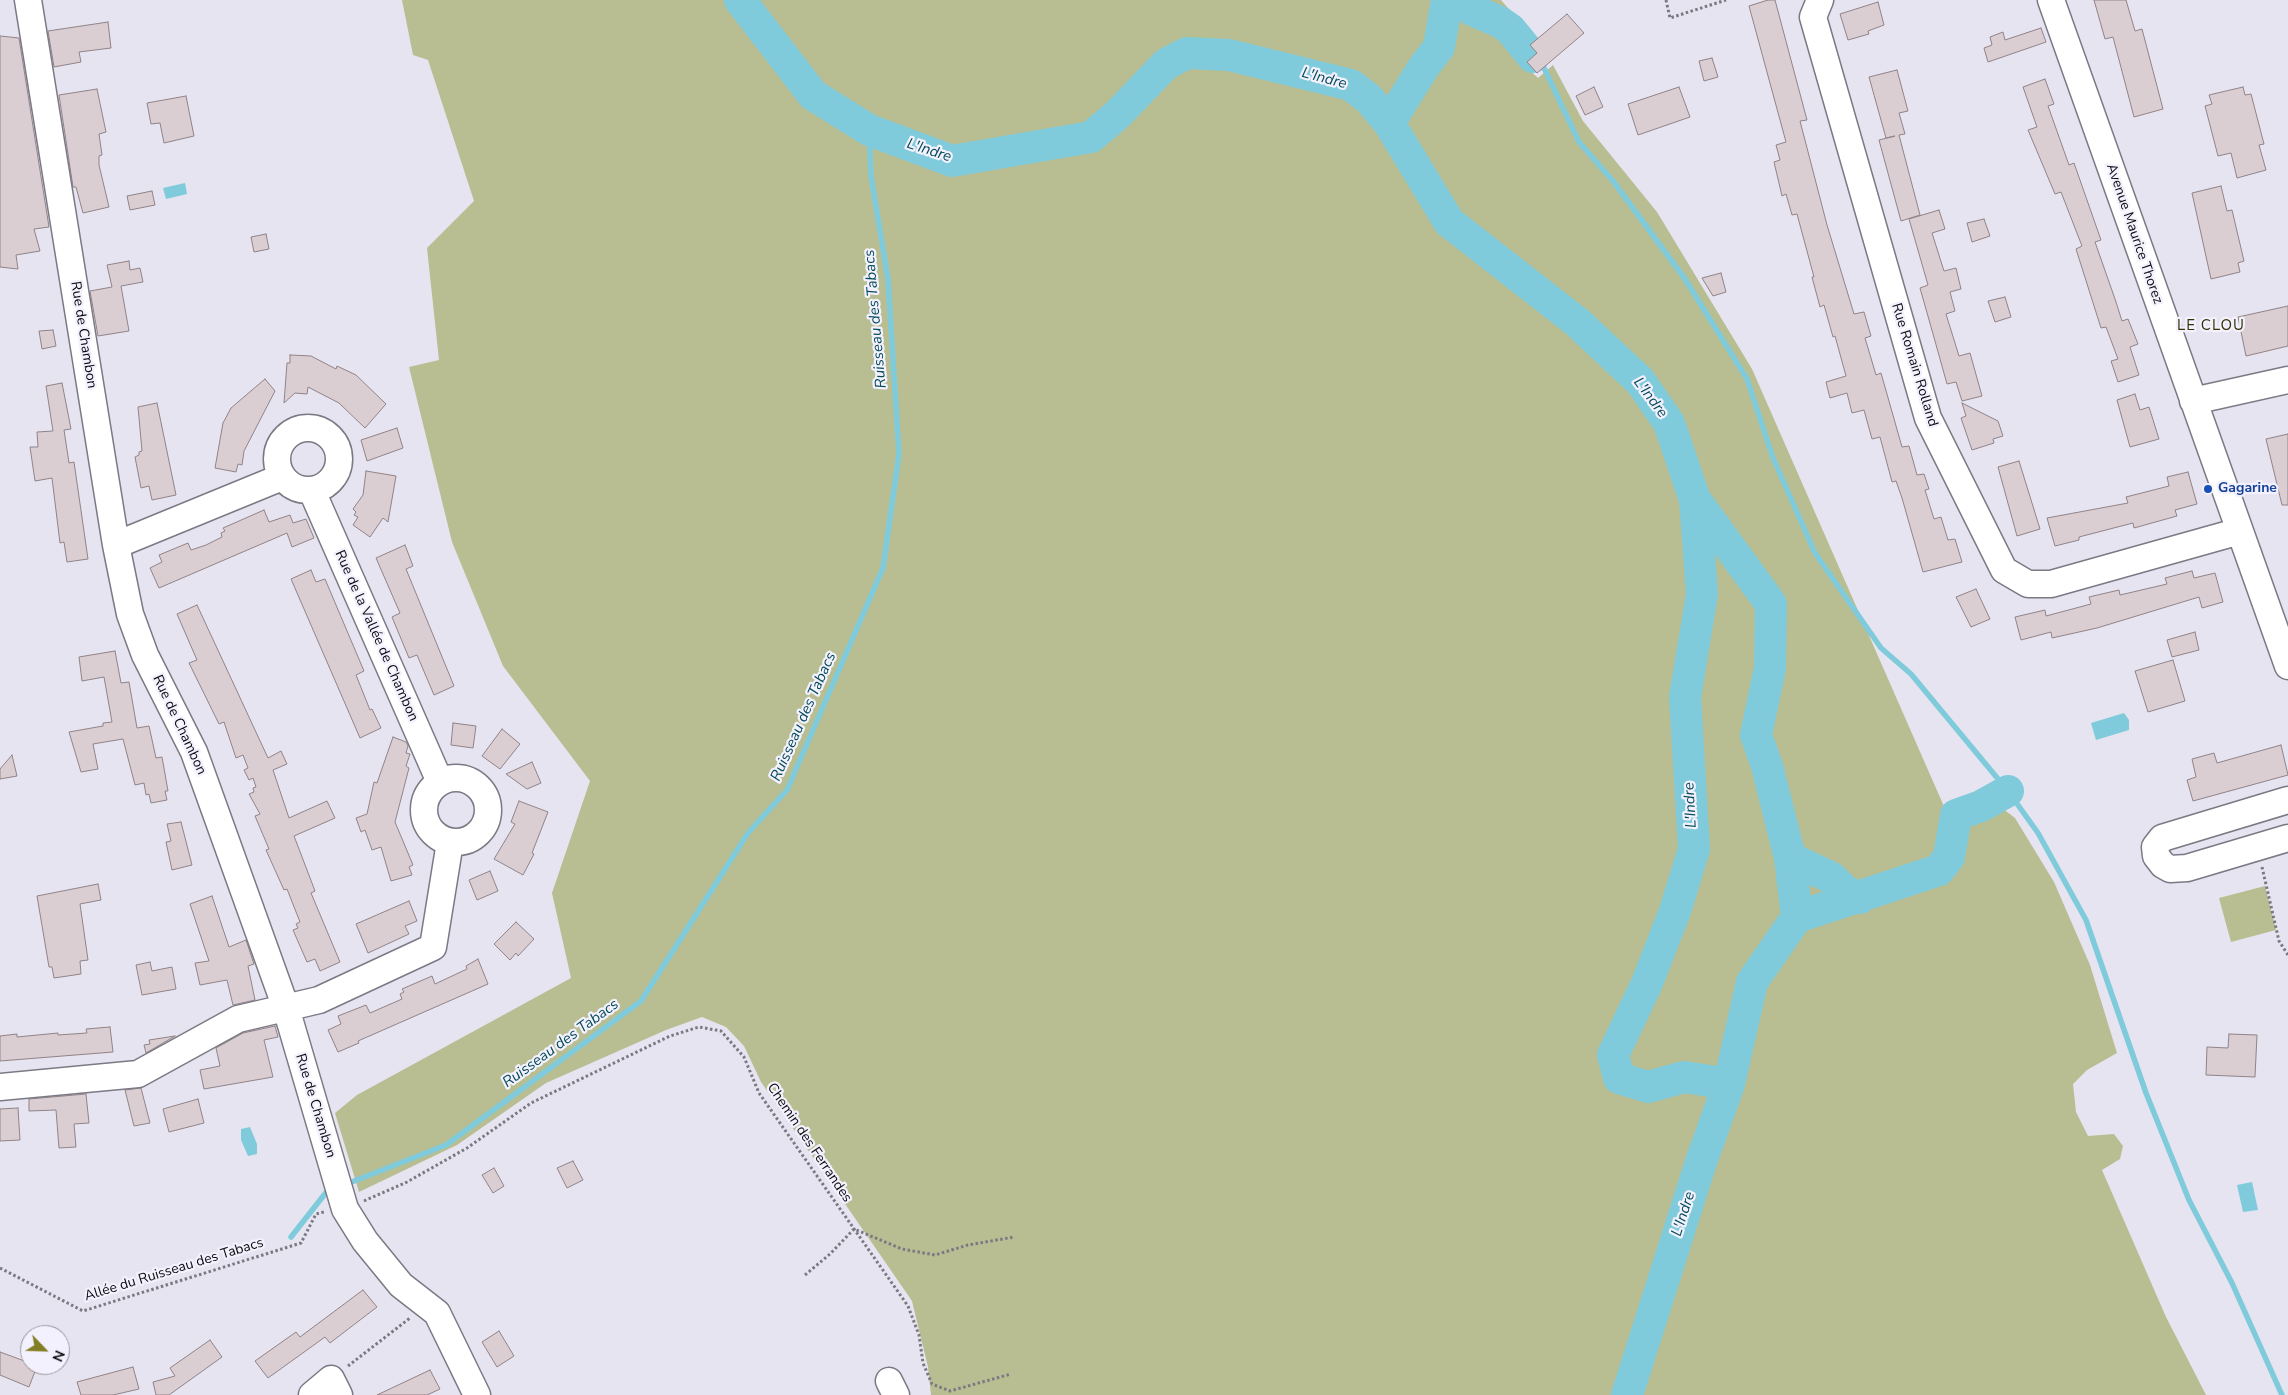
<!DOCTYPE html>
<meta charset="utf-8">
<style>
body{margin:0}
#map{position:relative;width:2288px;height:1395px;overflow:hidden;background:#e6e4f0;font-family:"Nunito Sans",sans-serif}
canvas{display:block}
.north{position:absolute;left:20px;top:1325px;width:50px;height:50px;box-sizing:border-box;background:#f3f1fd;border:1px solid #97959e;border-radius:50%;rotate:114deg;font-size:14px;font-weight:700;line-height:20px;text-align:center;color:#0c0b0f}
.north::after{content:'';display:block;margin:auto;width:18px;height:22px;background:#837d23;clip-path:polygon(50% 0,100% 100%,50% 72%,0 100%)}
</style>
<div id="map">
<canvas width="2288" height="1395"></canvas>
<div class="north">N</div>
</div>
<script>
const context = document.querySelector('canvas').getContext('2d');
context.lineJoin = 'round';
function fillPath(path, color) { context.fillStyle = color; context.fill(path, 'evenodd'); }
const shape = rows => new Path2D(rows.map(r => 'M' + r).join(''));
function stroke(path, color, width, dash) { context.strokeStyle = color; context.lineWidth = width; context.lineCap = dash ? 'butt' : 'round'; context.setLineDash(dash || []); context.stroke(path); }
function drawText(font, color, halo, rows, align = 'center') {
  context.font = font + ' "Nunito Sans",sans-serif'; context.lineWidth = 4.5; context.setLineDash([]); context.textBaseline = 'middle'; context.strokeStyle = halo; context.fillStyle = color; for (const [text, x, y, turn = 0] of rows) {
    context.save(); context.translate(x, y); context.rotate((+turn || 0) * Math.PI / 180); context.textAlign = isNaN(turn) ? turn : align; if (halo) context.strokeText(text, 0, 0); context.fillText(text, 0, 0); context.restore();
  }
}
fillPath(shape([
 [402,0,1501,0,1533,37,1526,44,1532,53,1523,64,1538,78,1553,65,1583,121,1657,212,1752,369,1957,836,1963,822,1980,811,1998,805,2015,818,2054,882,2090,965,2117,1053,2087,1070,2073,1084,2076,1112,2088,1136,2114,1134,2123,1146,2120,1159,2102,1170,2166,1317,2206,1395,931,1395,928,1367,912,1301,761,1082,744,1046,726,1027,702,1017,666,1030,546,1083,457,1145,359,1192,335,1113,357,1095,571,978,552,893,590,781,503,666,452,542,409,367,439,360,427,248,474,201,428,60,413,55],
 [2265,886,2276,930,2231,942,2219,898]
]), '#b9be92');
fillPath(shape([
 [185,183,187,194,166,199,163,188],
 [2124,713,2129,720,2129,730,2096,740,2091,723],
 [250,1127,257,1144,257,1154,248,1156,241,1140,241,1129],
 [2252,1182,2258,1210,2243,1212,2237,1185]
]), '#7fcbdb');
stroke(shape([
 [1544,68,1579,142,1613,181,1685,279,1747,379,1773,458,1815,553,1881,648,1911,674,2008,791,2038,833,2086,920,2146,1093,2189,1200,2232,1283,2282,1395],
 [344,1185,446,1145,641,1001,748,833,787,790,883,568,899,454,888,279,871,176,869,130],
 [291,1237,328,1190,333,1188]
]), '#7fcbdb', 5.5);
stroke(shape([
 [740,0,813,95,869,130,952,161,1091,137,1117,115,1166,64,1187,53,1229,55,1351,85,1369,99,1389,123,1449,222,1577,322,1640,381,1669,423,1695,500,1702,594,1685,697,1694,849,1675,911,1647,983,1613,1055,1619,1078,1648,1087,1684,1077,1729,1084],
 [1458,0,1470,9,1500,22,1510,29,1533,57],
 [1389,123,1423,68,1439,47,1447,0],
 [1790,858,1832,878,1845,891,1860,898],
 [1797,917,1939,870,1949,857,1956,815,1981,806,2008,791],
 [1627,1395,1701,1162,1729,1084,1752,982,1797,917,1790,858,1767,766,1756,735,1770,668,1771,604,1696,501]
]), '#7fcbdb', 32);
const building = shape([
 [1768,0,1775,0,1807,120,1800,121,1827,225,1854,314,1864,312,1871,336,1865,338,1876,375,1881,373,1902,447,1909,446,1917,475,1924,474,1929,489,1925,490,1934,519,1941,517,1948,540,1955,539,1962,562,1923,572,1902,498,1896,481,1892,482,1880,437,1872,439,1864,410,1852,413,1847,393,1830,398,1826,382,1846,376,1835,336,1833,337,1824,305,1820,307,1812,277,1814,277,1797,214,1792,215,1786,194,1782,196,1774,162,1780,160,1776,145,1786,142,1749,6,1768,0],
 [2094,0,2126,0,2135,31,2142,29,2163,109,2134,117,2113,37,2105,39,2094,0],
 [1878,2,1884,25,1868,31,1869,34,1848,40,1840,14,1878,2],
 [1567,14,1584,33,1537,73,1527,62,1537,53,1530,45,1567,14],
 [108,22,111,48,79,52,81,62,54,67,48,31,108,22],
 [2041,28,2046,42,1988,62,1984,48,1992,45,1990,37,2003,32,2005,40,2041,28],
 [0,36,19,38,49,227,34,229,40,251,16,255,18,269,0,267,0,36],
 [1712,58,1718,77,1704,81,1699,61,1712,58],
 [1897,70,1908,111,1899,113,1905,134,1899,135,1920,215,1901,221,1879,140,1895,136,1886,138,1869,77,1897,70],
 [2045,79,2054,104,2048,106,2069,165,2074,163,2101,240,2095,242,2115,299,2122,321,2128,319,2138,344,2130,347,2139,375,2118,382,2111,361,2118,359,2106,327,2101,328,2076,249,2082,246,2061,192,2055,194,2028,130,2037,127,2023,87,2045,79],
 [1594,87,1603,107,1585,115,1576,96,1594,87],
 [1679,87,1690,117,1638,135,1628,104,1679,87],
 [2243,87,2245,95,2251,94,2264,144,2259,145,2266,170,2237,178,2231,153,2218,156,2205,106,2212,104,2209,95,2243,87],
 [97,89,106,132,99,134,102,155,99,156,99,165,109,207,83,213,76,187,73,187,59,95,97,89],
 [186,96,194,136,164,143,160,123,151,124,147,103,186,96],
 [2221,186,2227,211,2232,210,2244,261,2238,263,2240,272,2211,279,2192,193,2221,186],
 [152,191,155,205,130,210,127,196,152,191],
 [1939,210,1945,229,1932,233,1944,271,1956,268,1961,289,1950,292,1955,311,1946,314,1959,356,1970,353,1982,396,1962,401,1956,382,1947,384,1935,341,1920,288,1928,285,1909,219,1939,210],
 [1984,219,1990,236,1972,242,1967,223,1984,219],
 [266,234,269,249,254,252,251,237,266,234],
 [129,261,130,270,140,268,143,282,121,286,129,331,98,336,90,291,112,287,107,265,129,261],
 [1721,273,1726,292,1713,296,1702,278,1721,273],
 [2005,297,2011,317,1995,322,1988,301,2005,297],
 [2288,306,2288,346,2246,356,2238,317,2288,306],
 [53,330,56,346,42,349,39,331,53,330],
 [290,355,311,356,336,369,337,366,356,375,386,404,365,428,339,403,308,387,307,394,295,393,284,403,287,363,290,363,290,355],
 [265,379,275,391,244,451,242,465,238,464,236,472,215,468,223,423,231,408,265,379],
 [62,383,71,429,64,430,69,463,74,462,88,559,67,562,64,542,60,543,52,478,35,481,30,447,38,447,37,432,53,431,46,386,62,383],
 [2135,394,2140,410,2149,407,2159,439,2130,447,2117,400,2135,394],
 [157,403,176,495,152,500,149,486,141,488,135,457,139,455,139,452,142,451,138,407,157,403],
 [1962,403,1998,421,2003,436,1993,439,1994,443,1972,450,1961,418,1966,416,1962,403],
 [397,428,403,448,367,461,361,440,397,428],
 [2288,434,2288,505,2282,505,2266,439,2288,434],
 [2019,461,2040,529,2017,536,1998,467,2019,461],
 [366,471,396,476,388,522,383,518,370,537,353,525,358,517,354,515,356,512,353,509,363,495,366,471],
 [2188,472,2197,504,2175,510,2177,516,2134,528,2133,523,2079,537,2079,540,2055,546,2047,518,2128,503,2126,497,2169,486,2167,477,2188,472],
 [264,510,269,522,290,515,293,523,306,519,314,538,292,547,287,533,159,588,150,568,162,562,159,555,188,543,191,550,206,545,222,537,221,533,225,531,223,528,264,510],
 [405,545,413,566,406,569,454,686,434,695,417,655,409,658,392,617,400,613,376,558,405,545],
 [311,570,316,582,325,579,364,671,356,675,370,710,372,709,381,728,360,738,291,579,311,570],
 [2192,571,2194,578,2215,573,2223,602,2202,608,2199,597,2097,628,2052,638,2051,632,2021,640,2015,617,2045,610,2046,616,2091,604,2089,597,2119,590,2120,595,2167,584,2165,578,2192,571],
 [1976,589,1990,619,1971,627,1956,597,1976,589],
 [197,605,268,758,281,751,287,764,273,770,289,818,327,801,335,818,294,836,315,891,311,893,340,962,320,971,315,959,307,962,293,930,298,928,296,924,300,922,287,889,284,890,266,850,269,849,255,816,260,814,249,794,254,792,253,788,256,787,253,778,249,780,244,770,248,768,243,755,236,758,224,722,219,724,189,663,197,660,177,614,197,605],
 [2195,632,2199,650,2172,657,2167,640,2195,632],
 [115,651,121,683,129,682,137,728,149,726,156,758,162,757,168,791,165,791,167,800,151,803,149,794,146,795,144,783,135,785,123,739,93,744,98,769,81,772,69,732,103,726,103,723,112,722,104,677,82,681,79,657,115,651],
 [2173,660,2185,701,2148,712,2135,671,2173,660],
 [453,723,476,726,473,748,451,745,453,723],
 [502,729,520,744,500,769,482,756,502,729],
 [393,737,406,742,408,746,406,753,410,754,406,766,409,768,395,822,413,865,409,867,412,875,391,881,381,847,372,850,365,830,361,832,356,818,367,814,374,782,377,783,393,737],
 [2281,745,2288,775,2193,801,2187,780,2196,777,2192,759,2214,753,2217,763,2281,745],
 [12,755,17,776,0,779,0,769,12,755],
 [532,762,541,783,527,789,506,774,532,762],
 [519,801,548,812,532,853,534,854,523,875,494,859,515,824,511,822,519,801],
 [181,822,192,865,172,870,166,842,171,841,167,824,181,822],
 [490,871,498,891,477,900,469,880,490,871],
 [98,884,101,900,80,904,88,960,80,961,81,974,54,978,52,967,49,967,37,896,98,884],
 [212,896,229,947,246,940,254,964,248,966,255,1000,233,1005,227,980,200,985,195,963,209,961,190,904,212,896],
 [409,901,417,921,405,926,409,934,368,953,356,924,409,901],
 [516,922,534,939,518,956,516,953,510,960,494,944,516,922],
 [478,959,488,984,358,1041,359,1043,338,1052,328,1030,341,1024,338,1016,366,1005,370,1013,402,999,400,994,404,992,402,989,432,976,435,984,467,969,466,966,478,959],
 [150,962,152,971,172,967,176,989,142,995,136,965,150,962],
 [275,1026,278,1037,264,1040,273,1077,204,1089,200,1070,220,1066,216,1048,243,1033,275,1026],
 [110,1027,113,1052,0,1061,0,1036,17,1034,17,1037,58,1033,58,1035,87,1033,86,1029,110,1027],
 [2229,1034,2257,1035,2255,1077,2206,1075,2207,1047,2228,1048,2229,1034],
 [175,1036,146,1053,144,1045,150,1044,149,1040,175,1036],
 [141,1088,150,1123,134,1126,125,1090,141,1088],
 [86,1094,89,1123,74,1124,76,1147,59,1148,56,1110,29,1111,29,1099,86,1094],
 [198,1099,204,1123,169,1132,163,1109,198,1099],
 [18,1108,20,1140,0,1141,0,1109,18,1108],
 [573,1161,583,1180,567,1188,557,1168,573,1161],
 [494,1168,504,1186,493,1193,482,1175,494,1168],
 [363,1290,377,1307,330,1343,325,1337,268,1378,255,1361,296,1332,300,1337,363,1290],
 [499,1331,514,1356,497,1367,482,1342,499,1331],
 [210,1340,222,1357,169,1395,156,1395,153,1382,175,1376,170,1368,210,1340],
 [0,1352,30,1363,30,1365,37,1366,29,1387,0,1375,0,1352],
 [133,1367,139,1389,113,1395,81,1395,77,1382,133,1367],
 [430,1370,440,1389,427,1395,377,1395,430,1370]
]);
fillPath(building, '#dbced2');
stroke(building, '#908388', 1);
const minor = shape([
 [28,0,116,545,130,614,145,655,194,752,286,1008,345,1209,365,1241,401,1285,437,1313,477,1395],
 [1820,0,1813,17,1928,418,2004,570,2028,584,2051,584,2240,531],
 [2051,0,2288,666],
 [2193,401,2288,380],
 '277 459a31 31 0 1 1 62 0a31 31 0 1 1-62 0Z',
 [312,491,440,782],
 [116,545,282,477],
 '424 810a32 32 0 1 1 64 0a32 32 0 1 1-64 0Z',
 [2288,800,2162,838,2155,847,2156,856,2163,865,2170,869,2187,868,2288,838],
 [0,1087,138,1074,238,1019,319,1000,433,947,450,842],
 [889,1381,896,1395],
 [312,1395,331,1379,339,1395]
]);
stroke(minor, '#7b7984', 29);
stroke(shape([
 [1666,0,1670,18,1726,0],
 [2262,867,2279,941,2288,955],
 [364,1201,407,1182,467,1148,531,1103,670,1036,699,1027,721,1031,744,1057,759,1093,908,1306,919,1335,923,1363,932,1384,950,1391,1011,1374],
 [0,1268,83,1311,301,1243,316,1214,324,1212],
 [805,1275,830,1254,854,1229,902,1249,935,1255,968,1245,1014,1237],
 [348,1366,410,1318]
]), '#7a7981', 3, [2.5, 2.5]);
stroke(minor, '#fff', 26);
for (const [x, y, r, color] of [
 [2208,489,5,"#1a4fb4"]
]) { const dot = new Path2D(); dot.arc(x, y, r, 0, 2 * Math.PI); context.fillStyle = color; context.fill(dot); stroke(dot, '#f3f1fd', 2); }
drawText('14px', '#0c0b0f', '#f3f1fd', [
 ["Avenue Maurice Thorez",2134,234,71],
 ["Rue de Chambon",83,335,81],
 ["Rue Romain Rolland",1914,365,73],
 ["Rue de la Vallée de Chambon",376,636,66],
 ["Rue de Chambon",179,725,65],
 ["Rue de Chambon",315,1106,73],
 ["Chemin des Ferrandes",809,1143,56],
 ["Allée du Ruisseau des Tabacs",174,1270,-17]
]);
drawText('bold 14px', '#164399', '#f3f1fd', [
 ["Gagarine",2218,489]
], 'left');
drawText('italic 15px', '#024a56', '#f3f1fd', [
 ["L'Indre",1324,79,15],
 ["L'Indre",929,151,18],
 ["Ruisseau des Tabacs",876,319,-95],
 ["L'Indre",1650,398,53],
 ["Ruisseau des Tabacs",804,717,-66],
 ["L'Indre",1691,805,-93],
 ["Ruisseau des Tabacs",561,1044,-36],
 ["L'Indre",1684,1214,-72]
]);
context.letterSpacing = '1px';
drawText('15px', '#343005', '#f3f1fd', [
 ["LE CLOU",2211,326]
]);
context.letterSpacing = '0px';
</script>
